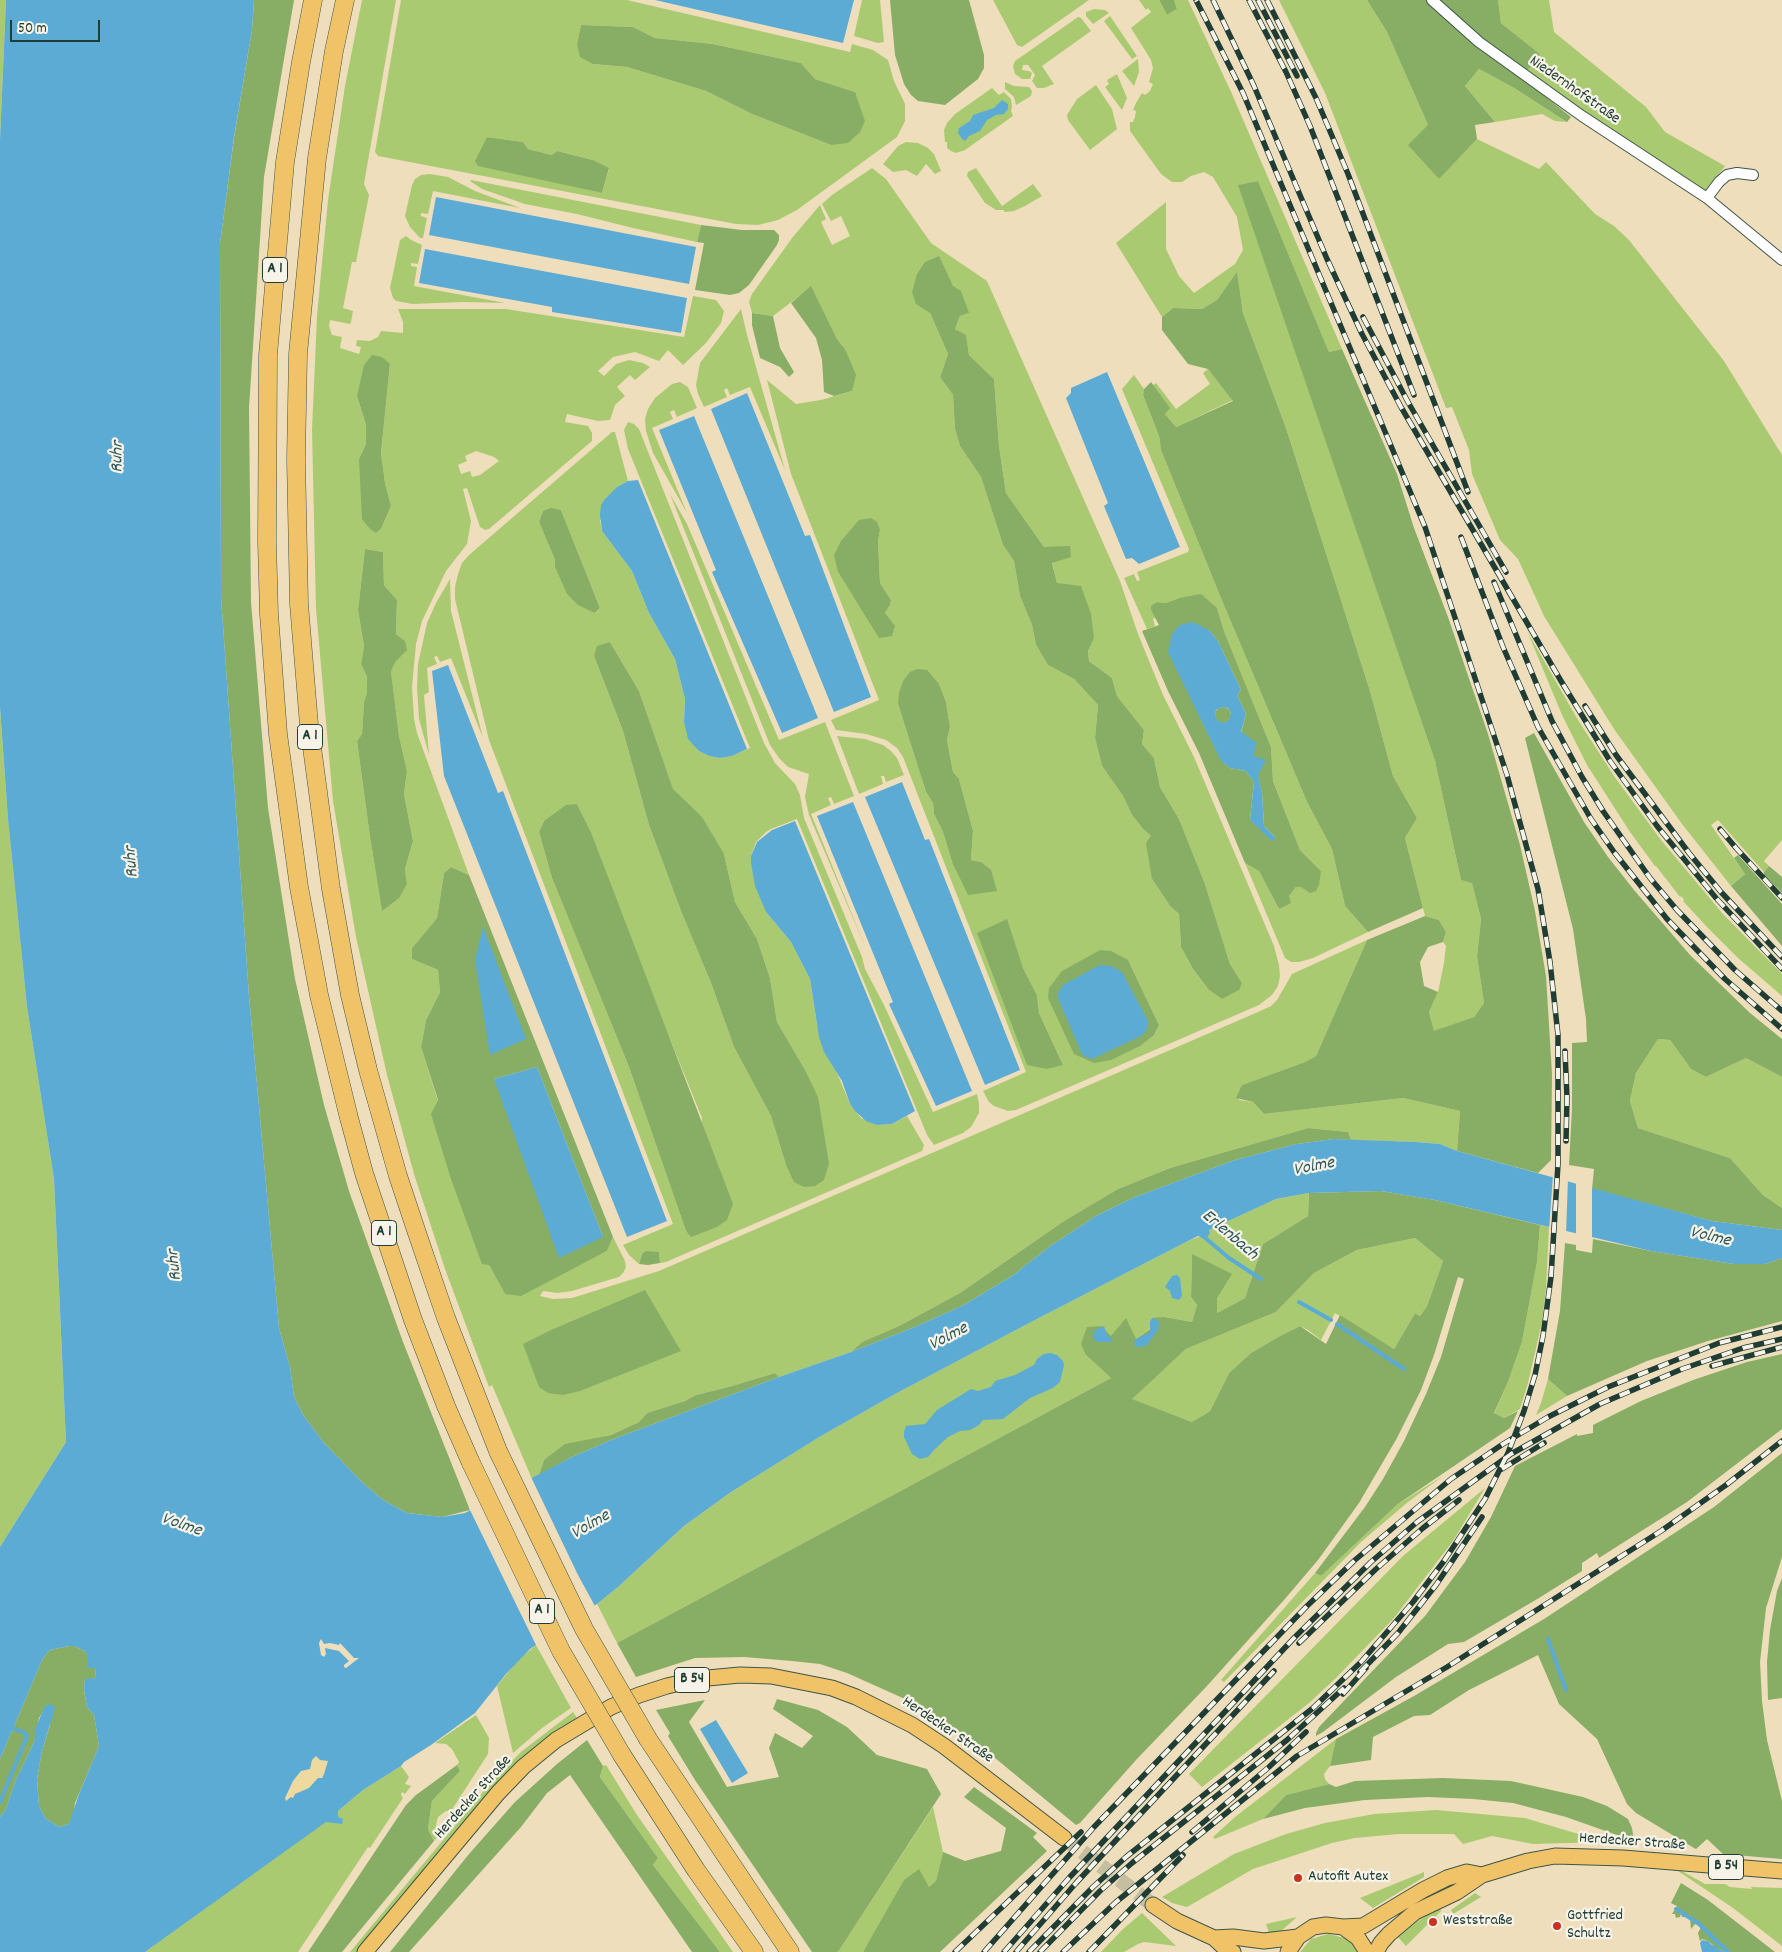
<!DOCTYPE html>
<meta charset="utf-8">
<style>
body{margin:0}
#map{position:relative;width:1782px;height:1952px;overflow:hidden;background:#efdebc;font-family:Dekko,sans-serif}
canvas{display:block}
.scale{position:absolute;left:10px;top:20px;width:90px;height:22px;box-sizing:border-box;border:2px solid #1f3d34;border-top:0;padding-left:6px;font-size:15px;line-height:18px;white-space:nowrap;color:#1f3d34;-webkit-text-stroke:4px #f7f3e8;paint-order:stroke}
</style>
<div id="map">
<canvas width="1782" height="1952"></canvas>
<div class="scale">50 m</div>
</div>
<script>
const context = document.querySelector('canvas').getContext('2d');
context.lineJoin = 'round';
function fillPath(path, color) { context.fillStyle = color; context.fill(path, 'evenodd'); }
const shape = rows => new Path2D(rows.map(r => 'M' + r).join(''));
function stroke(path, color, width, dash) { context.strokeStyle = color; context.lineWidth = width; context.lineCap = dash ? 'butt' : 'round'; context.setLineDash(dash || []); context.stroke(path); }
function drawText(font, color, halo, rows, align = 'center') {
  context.font = font + ' Dekko,sans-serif'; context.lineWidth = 4.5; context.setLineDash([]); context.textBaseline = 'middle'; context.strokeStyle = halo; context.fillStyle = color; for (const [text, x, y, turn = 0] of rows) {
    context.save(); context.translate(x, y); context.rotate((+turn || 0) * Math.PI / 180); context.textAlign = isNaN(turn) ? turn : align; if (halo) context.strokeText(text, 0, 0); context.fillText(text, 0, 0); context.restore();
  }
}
fillPath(shape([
 [0,0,6,0,0,140],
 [362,0,396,0,364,184,369,195,356,262,352,262,343,308,353,311,351,322,350,324,330,320,329,326,332,335,342,337,340,348,359,354,361,347,356,346,357,340,370,341,378,337,381,331,403,333,403,322,398,309,506,309,684,337,693,296,716,300,724,311,721,323,706,343,683,365,668,350,659,361,635,352,613,357,598,371,604,376,616,364,629,360,643,363,650,367,635,380,630,375,617,387,625,396,615,405,610,420,598,421,567,414,565,422,588,426,592,433,592,441,489,529,485,530,480,527,467,488,463,489,471,521,467,544,446,571,422,621,416,644,412,687,414,719,417,733,469,875,451,867,444,873,437,918,412,948,412,959,438,970,440,992,426,1020,421,1047,489,1265,505,1294,568,1271,607,1251,613,1237,625,1261,626,1267,623,1273,619,1277,572,1291,557,1293,543,1291,540,1296,553,1299,572,1298,659,1271,1258,1012,1271,1006,1277,1000,1292,974,1367,940,1316,1056,1305,1062,1242,1085,1239,1100,1253,1102,1264,1114,1403,1098,1460,1111,1457,1151,1440,1144,1416,1142,1351,1140,1348,1132,1308,1128,1170,1168,1118,1189,1064,1221,960,1293,899,1326,862,1342,851,1352,779,1377,775,1373,732,1386,696,1395,685,1401,647,1413,639,1422,611,1435,588,1440,544,1460,539,1475,532,1479,492,1385,489,1387,445,1269,414,1174,387,1075,356,937,333,801,316,609,312,430,317,316,328,200,345,86],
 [390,364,381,453,385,483,391,506,381,529,376,533,359,459,366,444,366,425,357,396],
 [476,451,494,457,499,461,480,475,472,477,470,471,461,474,458,465,467,461,465,456],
 [365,549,383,552,384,585,397,600,396,634,405,641,391,671,399,736,407,771,404,794,413,841,405,869,407,884,382,910,370,837,357,741,362,734,364,702,367,694,367,677,361,664,364,646,358,610],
 [401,0,627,0,850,52,852,44,873,50,888,60,894,81,905,104,905,121,897,137,797,210,778,220,758,225,736,224,378,156,375,152],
 [581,25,633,27,655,38,713,44,801,63,815,79,855,92,831,145,752,114,706,91,627,67,593,64,577,44],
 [487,137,523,142,528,149,552,155,557,151,593,160,609,169,602,193,563,184],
 [862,0,880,0,884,42,878,43,854,36],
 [993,0,1089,0,1022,47,1017,45],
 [1139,0,1159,0,1167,15,1177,9,1174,0,1188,0,1232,94,1342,349,1329,352,1258,181,1239,185,1435,761,1461,880,1472,882,1481,919,1477,957,1484,1003,1474,1017,1434,1032,1429,1012,1438,992,1444,963,1446,946,1443,942,1446,932,1439,920,1425,916,1423,908,1405,838,1417,818,1393,776,1370,691,1286,428,1243,313,1237,273,1217,300,1202,309,1173,308,1162,317,1116,243,1166,202,1166,249,1179,276,1194,293,1235,264,1243,250,1237,217,1213,177,1204,172,1191,176,1182,182,1172,182,1161,174,1130,131,1130,122,1133,122,1135,117,1136,111,1133,110,1136,103,1142,93,1145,95,1150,91,1153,84,1149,82,1153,68,1151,60,1131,28,1151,12,1148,8,1146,10],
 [1279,0,1367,0,1387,32,1428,125,1438,179,1477,139,1539,169,1546,162,1595,214,1614,226,1629,240,1724,361,1782,455,1782,840,1764,861,1769,866,1764,872,1718,820,1711,825,1745,874,1731,886,1682,824,1614,729,1544,616,1518,559,1500,540,1472,474,1469,450,1452,407,1446,408,1325,93],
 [1498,0,1549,0,1554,32,1646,107,1665,132,1725,166,1705,192,1586,113,1527,71,1540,54,1501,23],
 [1094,9,1105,10,1109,13,1093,24,1086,16,1086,12],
 [1110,16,1137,56,1132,59,1104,21],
 [1078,17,1081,18,1091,31,1042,66,1054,84,1044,88,1037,88,1032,81,1035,75,1028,65,1023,65,1022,70,1029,71,1032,73,1030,79,1022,79,1015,74,1013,66,1015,61],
 [1138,59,1139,72,1134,86,1122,71],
 [1479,69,1514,88,1567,122,1555,121,1542,114,1495,122,1465,86],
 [1117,74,1127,98,1122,110,1105,87,1109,84,1107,80],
 [1005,82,1014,86,1029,87,1032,91,1031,96,1016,105,1014,97,1005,89],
 [1096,85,1112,109,1117,129,1090,150,1068,120,1067,115,1077,99],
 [992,88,999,95,1004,92,1011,99,1012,107,1011,111,1013,116,965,150,956,153,951,151,947,148,947,142,945,142,944,130,947,123,955,114],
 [906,142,918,143,928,148,934,154,941,171,935,174,926,164,917,176,906,170,893,172,883,164,898,146],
 [872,168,886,179,931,243,987,281,1120,581,1138,634,1163,695,1194,757,1274,946,1279,965,1280,976,1278,986,1272,995,1259,1005,1016,1110,1008,1111,994,1106,989,1102,983,1091,1026,1072,903,757,897,748,886,740,866,734,836,730,831,720,879,700,791,474,767,380,796,404,821,400,852,391,845,349,837,339,811,287,773,316,752,313,749,302,752,294,792,238,820,205,826,219,821,222,832,245,850,236,841,216,831,221,822,204,832,195],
 [930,313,968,313,960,316,955,329,966,336,969,355,994,379,999,446,1006,493,1044,547,1052,562,1057,583,1093,638,1088,651,1089,661,1112,678,1117,696,1144,730,1142,744,1154,758,1160,787,1179,819,1205,884,1230,964,1242,983,1222,999,1209,990,1193,969,1181,947,1179,914,1170,906,1152,879,1151,836,1143,829,1132,815,1123,796,1102,766,1095,738,1098,705,1074,679,1048,665,1036,645,1032,625,1020,596,1014,561,1003,545,981,477,960,446,955,429,953,395,940,377,948,354],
 [880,530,878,542,880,583,891,600,890,605,885,613,853,596,838,572],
 [939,684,946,702,950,727,947,740,953,772,959,779,973,831,971,860,981,862,952,862,943,832,934,814,933,803,926,792,898,704],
 [977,933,1023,968,1037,995,1039,1013,1063,1065],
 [1128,960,1159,1025,1154,1035],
 [976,168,1002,206,1033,184,1042,196,1025,206,1014,211,1004,212,1004,210,996,210,985,203,967,176,968,172],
 [430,174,448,177,475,191,520,208,433,191,428,214,421,213,421,216,427,218,423,238,420,238,410,227,405,216,412,185,415,179,421,175],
 [470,181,471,180,701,225,697,242,633,228,577,214,525,204,482,189],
 [406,236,411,240,422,245,418,264,411,263,411,266,417,267,414,286,505,303,463,302,413,304,396,301,393,298,390,288,400,240],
 [741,309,747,335,785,470,750,387,730,395,727,388,724,390,727,397,704,407,698,394,696,385,700,363],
 [1208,369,1233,400,1176,427,1165,414,1153,385,1156,383,1176,409,1210,384,1203,373],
 [1134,375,1144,389,1143,395,1159,436,1161,450,1218,591,1307,802,1332,849,1345,906,1368,932,1313,958,1299,962,1291,962,1285,958,1245,863,1259,871,1279,909,1296,887,1301,887,1321,871,1300,850,1273,781,1271,747,1224,631,1217,608,1179,598,1166,603,1157,602,1151,610,1156,617,1153,619,1155,626,1147,629,1124,578,1134,574,1137,581,1140,580,1137,572,1188,552,1189,549,1122,389],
 [680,382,688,387,697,408,677,417,674,410,670,412,673,419,652,428,687,513,653,453,646,431,645,419,648,409,655,398,672,384],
 [628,422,634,424,639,429,764,743,775,763,795,784,800,795,804,818,862,957,865,969,884,1005,933,1112,977,1094,979,1104,979,1113,971,1127,963,1133,934,1145,927,1135,797,819,771,829,766,832,756,842,751,856,766,912,791,942,810,979,817,1025,850,1104,861,1118,877,1125,892,1124,907,1116,924,1145,922,1151,666,1262,660,1263,659,1252,642,1254,639,1264,629,1255,623,1245,673,1224,489,740,455,599,455,587,458,574,462,563,469,555,612,432,615,432,628,481,617,487,600,521,602,531,632,571,649,613,675,659,685,699,684,722,699,751,709,756,720,758,732,756,750,748,628,449,624,430],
 [561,510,600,608,596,613,556,567,555,560,539,522,543,511],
 [610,642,639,691,673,790,724,854,735,902,757,939,770,978,777,1022,804,1068,786,1165,771,1116,734,1047,711,983,681,911,649,825,623,731,594,656],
 [577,804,591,832,647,982,702,1118,691,1236,686,1231,629,1067,552,878,539,832,544,821],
 [670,494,687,524,779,740,825,722,854,796,834,804,831,797,828,798,831,805,811,814,867,951,809,815,805,797,809,774,788,767,779,758,770,745],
 [450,579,451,611,483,738,451,658,440,662,437,656,434,657,437,664,427,668,429,692,424,695,429,755,419,719,417,687,418,664,427,623,436,603],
 [1528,633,1578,720,1614,776,1661,840,1723,914,1782,974,1782,996,1738,958,1706,926,1683,901,1684,899,1681,896,1680,897,1656,866,1655,866,1630,832,1587,765,1562,715],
 [0,707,8,819,27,1007,54,1179,66,1442,0,1547],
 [837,736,865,739,883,745,891,751,897,758,904,775,886,782,884,776,881,776,883,784,859,794],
 [1658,1039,1670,1040,1691,1069,1706,1077,1746,1058,1782,1077,1782,1208,1763,1195,1730,1158,1638,1128,1630,1101,1636,1073],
 [1309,1193,1308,1216,1263,1244,1245,1298,1217,1313,1217,1298,1192,1254,1191,1297,1197,1305,1192,1322,1165,1317,1136,1339,1111,1337,1086,1355,1111,1378,617,1643,597,1604,618,1587,684,1526,731,1492,821,1436,897,1393,1033,1321,1190,1240,1210,1233,1209,1230,1276,1199],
 [1540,1225,1549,1227,1546,1289,1542,1322,1528,1383,1520,1409,1504,1418,1494,1414,1508,1382,1522,1342,1537,1262],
 [1415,1238,1443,1261,1427,1306,1420,1316,1415,1313,1394,1349,1335,1313,1321,1340,1308,1330,1300,1326,1280,1336,1251,1353,1229,1373,1210,1411,1192,1422,1131,1399,1186,1349,1276,1312,1314,1273,1357,1250],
 [1548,1379,1567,1396,1536,1415,1541,1403],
 [1443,1476,1408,1502,1361,1542,1224,1682,1221,1680,1315,1573,1321,1576,1398,1504],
 [1485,1488,1453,1541,1394,1618,1336,1678,1309,1703,1202,1787,1189,1774,1403,1556],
 [536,1645,571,1708,542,1728,513,1753,497,1686,518,1660],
 [573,1712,577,1718,548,1737,496,1785,357,1952,350,1952,492,1781,522,1751],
 [476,1715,489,1738,488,1754,451,1811,446,1811,438,1817,436,1825,440,1834,434,1841,428,1829,432,1801,460,1771,457,1765,459,1762,452,1749,446,1744,435,1743],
 [1336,1739,1330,1766,1324,1774,1325,1779,1329,1784,1286,1795,1263,1819,1215,1839,1213,1837,1235,1817],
 [606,1765,637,1815,733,1952,720,1952,653,1865,658,1858,600,1777,603,1766],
 [401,1766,409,1777,405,1784,411,1786,405,1794,402,1792,401,1795,403,1798,370,1848,368,1847,298,1952,145,1952,326,1821,338,1817,338,1811,363,1790],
 [933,1807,943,1852,936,1882,878,1928,863,1952,838,1952],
 [1436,1810,1525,1818,1605,1842,1533,1844,1492,1836,1463,1844,1454,1834,1399,1834,1355,1838,1332,1843,1253,1869,1187,1907,1172,1903,1162,1897,1234,1854,1286,1834,1325,1823,1374,1814],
 [1680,1870,1705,1884,1725,1884,1730,1887,1752,1889,1751,1887,1782,1888,1782,1946,1733,1908,1678,1871],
 [1424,1872,1424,1877,1373,1908,1360,1898],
 [1475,1893,1481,1897,1453,1914,1451,1910],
 [1440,1908,1441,1911,1406,1946,1398,1937,1418,1921],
 [1142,1913,1176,1946,1144,1942,1138,1944,1124,1952,1101,1952,1123,1929],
 [1297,1917,1281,1931,1270,1936,1266,1924],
 [1328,1934,1345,1938,1353,1944,1358,1952,1300,1952,1311,1939]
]), '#aaca72');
fillPath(shape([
 [254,0,294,0,264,177,249,408,251,602,268,808,295,979,324,1105,349,1191,403,1342,470,1510,442,1517,407,1513,383,1500,363,1483,324,1443,303,1415,294,1397,290,1367,279,1328,249,996,221,597,220,244,234,138,252,30],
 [890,0,969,0,984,55,984,68,978,79,945,105,918,101,911,95,904,84,895,55],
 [1159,0,1174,0,1177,9,1167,15],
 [1367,0,1498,0,1501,23,1540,54,1522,78,1571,117,1567,122,1514,88,1479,69,1465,86,1495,122,1475,125,1477,139,1439,179,1408,145,1428,125,1387,32],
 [581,25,633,27,655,38,713,44,801,63,815,79,855,92,865,121,860,132,848,143,831,145,752,114,706,91,627,67,593,64,580,57,577,44],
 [487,137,523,142,528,149,552,155,557,151,593,160,609,168,602,193,478,166,475,161],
 [1258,181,1329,352,1342,349,1397,474,1414,528,1448,617,1488,734,1520,845,1535,911,1546,976,1552,1074,1551,1160,1538,1173,1457,1151,1460,1111,1403,1098,1264,1114,1253,1102,1236,1098,1242,1085,1305,1062,1316,1056,1367,940,1425,916,1439,920,1446,932,1443,942,1428,947,1420,962,1424,986,1438,992,1429,1012,1434,1031,1474,1017,1484,1003,1477,957,1481,919,1472,883,1461,880,1435,761,1238,185],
 [701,225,742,230,774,230,779,235,779,240,777,245,749,285,739,293,730,295,695,290,704,243,697,242],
 [939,256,953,286,961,291,969,313,960,316,955,329,966,335,969,355,994,379,999,446,1006,493,1044,547,1070,546,1071,557,1052,563,1057,583,1081,586,1091,614,1094,638,1088,651,1089,661,1112,678,1117,696,1144,730,1142,744,1154,758,1160,787,1179,819,1205,884,1230,964,1242,983,1239,990,1222,999,1209,990,1193,969,1181,947,1179,914,1170,906,1152,879,1146,843,1151,836,1143,829,1132,815,1123,796,1102,766,1095,738,1098,705,1074,679,1048,665,1036,645,1032,625,1020,596,1014,561,1003,545,981,477,960,446,955,429,953,395,940,377,948,354,930,313,916,304,912,292,917,274,925,262],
 [1237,272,1243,313,1286,428,1370,691,1393,776,1417,818,1405,838,1423,908,1368,932,1345,906,1332,849,1307,802,1218,591,1161,450,1159,436,1143,395,1144,389,1151,382,1170,408,1165,414,1176,427,1233,401,1208,369,1188,364,1162,330,1162,317,1173,308,1202,309,1217,300],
 [811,286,837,339,845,349,856,375,852,391,834,396,824,392,822,360,816,338,791,303],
 [752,313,773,316,780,348,794,372,789,377,780,367,760,358,752,325],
 [372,355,382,357,390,364,381,453,385,483,391,506,381,529,376,533,370,529,362,519,359,459,366,444,366,425,357,396,364,365],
 [551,508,561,510,600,608,595,613,578,605,567,594,555,567,555,560,539,522,543,511],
 [871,518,877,522,880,530,878,542,880,583,891,600,890,605,885,613,895,626,892,636,879,638,838,572,834,555,841,541,859,520],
 [365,549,383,552,384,585,397,600,396,634,405,641,407,650,396,661,391,671,399,736,407,771,404,794,413,841,405,869,407,884,399,898,382,911,370,837,357,741,362,734,364,702,367,693,367,677,361,664,364,646,358,610],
 [1201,594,1217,608,1224,631,1271,747,1273,781,1300,850,1321,871,1319,885,1316,891,1310,893,1301,887,1296,887,1289,896,1291,903,1279,909,1259,871,1245,863,1199,753,1168,691,1142,631,1159,625,1151,610,1151,606,1157,602,1166,603,1179,598],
 [1209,630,1218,641,1241,690,1237,695,1246,714,1241,733,1253,756,1262,793,1264,826,1276,838,1250,820,1254,782,1246,771,1230,768,1221,760,1199,715],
 [610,642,639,691,673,789,702,817,724,854,735,902,757,939,770,978,777,1022,804,1068,818,1097,829,1164,824,1180,815,1186,804,1187,794,1182,786,1165,771,1116,734,1047,711,983,681,911,649,825,623,731,594,656,597,646],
 [917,669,927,670,939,684,946,702,950,727,947,740,953,772,959,779,973,831,971,860,981,862,991,870,997,891,968,895,952,862,943,832,934,814,933,803,926,792,898,704,899,693,903,681,910,672],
 '1215 715a8 8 0 1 1 16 0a8 8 0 1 1-16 0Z',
 [1534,733,1584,822,1608,857,1634,890,1690,955,1750,1013,1782,1039,1782,1077,1746,1058,1706,1077,1691,1069,1670,1040,1658,1039,1636,1073,1630,1101,1638,1128,1730,1158,1763,1195,1782,1208,1782,1230,1712,1221,1592,1189,1594,1169,1569,1165,1572,1109,1572,1043,1587,1042,1586,1019,1573,929,1525,738],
 [577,804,591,832,733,1204,727,1220,717,1227,691,1237,686,1231,629,1067,552,878,539,832,544,821,566,805],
 [1738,855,1782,904,1782,946,1731,886,1745,874,1734,858],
 [1769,866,1782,877,1782,893,1764,875,1764,872],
 [451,867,469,875,613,1237,607,1251,521,1296,505,1294,489,1265,482,1264,451,1179,431,1114,438,1100,421,1047,426,1020,440,992,438,970,412,959,412,948,437,918,444,873],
 [537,1067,603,1237,494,1079],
 [1007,919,1023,968,1037,995,1039,1013,1063,1065,1047,1069,1027,1065,977,933],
 [1100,950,1111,951,1128,960,1159,1025,1154,1035,1140,1046,1111,1060,1094,1063,1074,1054,1048,998,1049,988,1062,971],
 [1308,1128,1348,1132,1351,1140,1334,1139,1297,1144,1235,1160,1135,1197,1096,1216,1049,1247,1012,1276,964,1305,915,1327,851,1352,862,1342,899,1326,960,1293,1064,1221,1118,1189,1170,1168],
 [1381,1191,1435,1200,1540,1225,1537,1262,1522,1342,1508,1382,1494,1413,1504,1418,1518,1411,1510,1428,1398,1504,1321,1576,1315,1573,1365,1507,1383,1479,1404,1441,1426,1394,1441,1357,1464,1279,1458,1277,1434,1355,1421,1390,1397,1438,1359,1503,1318,1560,1284,1600,1207,1686,1136,1760,1080,1823,1076,1825,977,1743,914,1703,847,1673,820,1664,792,1661,744,1657,695,1658,636,1677,617,1643,1111,1378,1086,1355,1081,1344,1087,1327,1101,1326,1111,1336,1126,1318,1136,1339,1150,1329,1152,1318,1165,1317,1192,1322,1197,1305,1191,1297,1192,1254,1232,1274,1217,1298,1217,1313,1245,1298,1263,1244,1308,1216,1309,1193],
 [1415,1238,1443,1261,1427,1306,1420,1316,1415,1313,1394,1349,1340,1315,1326,1344,1300,1326,1280,1336,1251,1353,1229,1373,1210,1411,1192,1422,1132,1399,1186,1349,1276,1312,1314,1273,1357,1250],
 [1593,1239,1651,1251,1734,1264,1765,1264,1782,1258,1782,1321,1708,1341,1647,1361,1567,1396,1548,1379,1560,1311,1565,1243,1576,1245,1576,1250,1592,1253],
 [646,1251,659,1252,660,1263,648,1265,639,1264,642,1254],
 [645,1290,681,1351,580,1391,563,1395,548,1393,539,1387,523,1344,551,1330],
 [1782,1354,1782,1429,1687,1502,1599,1558,1597,1553,1582,1563,1582,1571,1539,1598,1464,1642,1448,1644,1396,1677,1323,1732,1316,1736,1316,1733,1319,1727,1425,1616,1465,1562,1491,1517,1515,1466,1577,1434,1577,1436,1593,1433,1593,1425,1641,1401,1693,1380,1747,1362],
 [775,1373,779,1377,611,1440,570,1458,539,1475,544,1460,565,1444,611,1435,639,1422,647,1413,685,1401,696,1395,732,1386],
 [1782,1453,1782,1557,1766,1608,1760,1662,1762,1701,1767,1740,1782,1801,1782,1859,1723,1854,1707,1839,1696,1849,1694,1848,1636,1813,1627,1804,1597,1739,1559,1704,1538,1655,1469,1690,1430,1715,1414,1716,1373,1737,1371,1760,1330,1766,1336,1739,1414,1696,1544,1619,1714,1507],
 [1782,1578,1782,1698,1768,1700,1767,1662,1770,1630,1777,1591],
 [69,1646,74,1646,85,1651,95,1668,96,1678,85,1680,84,1691,87,1707,94,1715,99,1746,75,1803,74,1813,69,1824,60,1827,46,1819,39,1806,37,1779,42,1751,50,1725,48,1704,39,1718,34,1742,15,1782,6,1809,0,1817,0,1759,43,1658,50,1650],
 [777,1699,818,1710,847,1727,877,1755,927,1769,941,1794,838,1952,812,1952,695,1780,668,1736,670,1733,656,1710,705,1700,689,1722,727,1787,779,1777,769,1748,775,1733,802,1748,813,1736,773,1709],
 [587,1740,603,1766,600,1777,658,1858,653,1865,720,1952,692,1952,570,1775,547,1793,521,1827,409,1952,390,1952,469,1854,515,1802,557,1764],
 [457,1765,460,1771,432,1801,428,1829,434,1841,342,1952,308,1952,406,1805,416,1795],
 [1443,1778,1511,1781,1583,1797,1607,1806,1628,1819,1632,1828,1634,1840,1629,1841,1617,1835,1566,1817,1513,1803,1473,1799,1428,1797,1365,1800,1305,1808,1263,1819,1286,1795,1329,1784,1336,1787,1355,1781],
 [974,1787,1037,1833,1033,1837,1047,1851,940,1952,863,1952,904,1880,919,1869,929,1887,936,1881,943,1852,965,1861,1001,1851,1006,1828,964,1797],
 [1681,1883,1708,1900,1775,1952,1726,1952,1719,1950,1708,1941,1702,1939,1700,1941,1698,1933,1701,1927,1695,1924,1691,1929,1690,1919,1687,1917,1682,1917,1681,1913,1680,1917,1676,1918,1675,1914,1672,1914,1677,1906,1671,1903]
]), '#87ae64');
fillPath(shape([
 [316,1756,328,1761,324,1774,309,1788,286,1801,285,1798,293,1781]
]), '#eeda9e');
fillPath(shape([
 [6,0,254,0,252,30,234,137,220,244,221,597,249,996,279,1328,290,1367,294,1397,303,1415,324,1443,363,1483,383,1500,407,1513,442,1517,465,1513,570,1458,611,1440,779,1377,851,1352,915,1327,964,1305,1012,1276,1049,1247,1096,1216,1135,1197,1235,1160,1297,1144,1334,1139,1416,1142,1440,1144,1457,1151,1712,1221,1782,1230,1782,1258,1765,1264,1734,1264,1651,1251,1435,1200,1381,1191,1309,1193,1276,1199,1209,1230,1210,1233,1206,1239,1198,1236,1190,1240,1033,1321,897,1393,821,1436,731,1492,684,1526,618,1587,597,1604,530,1649,506,1674,475,1713,431,1745,404,1762,401,1766,363,1790,338,1811,338,1817,343,1819,342,1824,326,1822,145,1952,0,1952,0,1817,6,1809,15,1782,34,1742,36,1727,44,1708,48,1704,52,1705,55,1708,42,1751,37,1779,39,1806,46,1819,60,1827,69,1824,79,1794,99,1746,94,1715,87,1707,84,1690,85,1679,96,1678,95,1668,88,1668,88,1657,85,1651,74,1646,69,1646,50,1650,43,1658,0,1759,0,1547,66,1442,54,1179,27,1007,8,819,0,707,0,140],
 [321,1639,324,1644,330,1643,339,1645,340,1643,354,1658,359,1658,346,1668,344,1667,344,1665,349,1661,339,1651,325,1648,326,1654,324,1657,321,1655,319,1643],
 [316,1756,320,1760,328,1761,324,1774,322,1778,318,1778,309,1788,295,1794,293,1798,291,1797,286,1801,285,1798,293,1781,301,1771,310,1769,312,1760],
 [655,0,854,0,843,43],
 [1002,100,1008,104,1008,109,1004,114,996,115,987,120,980,131,969,136,965,141,962,139,958,133,959,128,970,121,973,115,994,108],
 [436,197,696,247,689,284,429,235],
 [425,249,687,298,681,333,552,312,552,307,419,283],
 [1107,372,1180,547,1139,564,1132,558,1126,559,1104,506,1108,503,1066,398,1071,393,1071,388],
 [747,393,805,536,810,535,871,697,834,712,711,409],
 [694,416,818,718,782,733,712,572,716,570,659,430],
 [638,480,747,749,732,756,720,758,709,756,699,751,688,739,684,722,685,699,675,659,649,613,632,571,602,531,600,515,601,505,605,499,617,487,628,481],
 [1192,622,1209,630,1218,641,1241,690,1237,695,1246,714,1241,732,1257,743,1253,756,1266,760,1258,775,1262,793,1264,826,1276,838,1272,841,1250,820,1254,782,1246,771,1230,768,1221,761,1168,652,1172,634,1180,625],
 [1222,707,1228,708,1231,713,1229,720,1224,723,1218,721,1215,716,1216,710],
 [448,665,498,793,503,791,667,1221,627,1237,444,776,432,671],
 [902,782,925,840,929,839,1020,1070,985,1085,865,797],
 [853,802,972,1091,936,1106,889,1004,893,1002,817,816],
 [795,821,915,1111,892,1124,877,1125,866,1121,855,1111,850,1104,842,1081,824,1052,819,1037,810,979,791,942,766,912,755,886,751,863,751,856,757,842,772,830],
 [483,927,526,1039,490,1055,475,960],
 [1100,965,1111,966,1122,972,1148,1021,1147,1030,1141,1036,1092,1059,1085,1057,1081,1052,1058,998,1058,993,1063,985],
 [537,1067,603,1237,559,1258,494,1079],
 [1177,1275,1180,1278,1182,1296,1179,1300,1172,1298,1170,1291,1165,1287,1172,1276],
 [1152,1318,1157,1320,1159,1323,1158,1330,1146,1346,1136,1347,1134,1344,1136,1339,1150,1332,1150,1322],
 [1104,1326,1107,1335,1113,1340,1110,1342,1097,1342,1093,1337,1094,1331],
 [1050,1353,1057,1355,1063,1361,1064,1365,1060,1382,1053,1388,1030,1398,1003,1419,983,1420,979,1425,970,1430,960,1431,948,1437,934,1450,928,1457,920,1459,912,1454,904,1437,904,1432,906,1426,925,1424,937,1410,971,1389,978,1391,991,1387,995,1381,1015,1375,1034,1365,1037,1359,1044,1354],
 [716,1720,748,1773,732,1783,700,1729],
 [1702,1940,1708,1941,1712,1945,1716,1946,1719,1950,1726,1952,1702,1952,1700,1943]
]), '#5babd5');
fillPath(shape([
 [1553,1175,1568,1179,1566,1234,1549,1230],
 [1576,1181,1592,1186,1592,1241,1576,1237],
 [531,1477,578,1575,596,1608,537,1647,469,1508]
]), '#efdebc');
stroke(shape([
 [1203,1236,1229,1258,1261,1279],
 [1299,1302,1331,1320],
 [1337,1324,1404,1369],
 [1548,1639,1566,1690],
 [0,1802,27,1736,25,1733,13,1728],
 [1676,1909,1698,1923,1728,1952]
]), '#5babd5', 4);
stroke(shape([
 [1064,1838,1153,1905]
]), '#c5bea1', 15, [15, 8]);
const street = shape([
 [1432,0,1479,42,1582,116,1707,198,1782,260],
 [1707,198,1719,182,1727,175,1737,173,1753,175]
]);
const primary = shape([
 [1153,1905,1177,1921,1214,1938,1227,1950,1233,1952],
 [1343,1927,1358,1938,1367,1952],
 [1214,1938,1233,1937,1264,1941,1298,1937],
 [365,1952,498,1793,523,1767,556,1740,611,1707,639,1695,667,1686,697,1679,740,1675,771,1676,832,1688,856,1697,912,1725,944,1746,1064,1838],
 [1288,1952,1298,1937,1313,1927,1326,1925,1343,1927,1363,1926,1423,1890,1447,1878,1467,1872,1482,1875],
 [1376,1952,1381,1943,1389,1934,1415,1912,1457,1892,1482,1875,1528,1861,1555,1856,1623,1858,1782,1871]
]);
const highway = shape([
 [313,0,301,62,285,162,268,355,267,542,269,614,278,734,299,887,319,995,349,1118,364,1173,413,1320,446,1406,471,1463],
 [345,0,334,51,317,158,298,354,296,459,299,604,309,725,331,889,350,995,368,1070,398,1176,416,1230,446,1318,498,1451],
 [648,1739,790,1952],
 [622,1755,696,1870,754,1952]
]);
stroke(street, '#3e5548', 12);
stroke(primary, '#3e5548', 17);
stroke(highway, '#3e5548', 19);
stroke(street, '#fff', 10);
stroke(primary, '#f1c369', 15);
stroke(highway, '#f1c369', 18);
const rail = shape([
 [1213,0,1254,86,1327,259,1362,334,1401,407,1561,681,1610,761,1657,826,1716,898,1782,969],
 [1249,0,1286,72,1310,126,1414,395],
 [1258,0,1297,76],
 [1267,0,1316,98,1348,174,1468,492],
 [1363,317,1408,402,1506,572],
 [1461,537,1503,647,1538,727,1591,819,1614,852,1667,919,1725,979,1782,1029],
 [1494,582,1552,721,1582,777,1603,811,1650,878,1677,910,1735,970,1782,1011],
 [1585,706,1616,755,1689,853,1721,892,1782,957],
 [1720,829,1736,848,1782,898],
 [1565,1051,1567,1098,1566,1141],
 [1712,1366,1782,1347],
 [1502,1469,1544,1443],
 [1299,1643,1376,1569,1423,1528,1459,1500],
 [1360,1672,1398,1633,1436,1585,1482,1517],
 [1343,1694,1366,1668],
 [1192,1832,1269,1767,1306,1732],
 [955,1952,1081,1832],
 [984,1952,1094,1827,1307,1606,1355,1560,1451,1479,1503,1444,1548,1417,1608,1387,1719,1343,1782,1327],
 [1004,1952,1069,1878,1295,1637,1371,1562,1417,1522,1511,1454,1600,1404,1682,1369,1743,1348,1782,1339],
 [1016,1952,1076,1883,1274,1671],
 [1029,1952,1093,1887,1126,1857,1313,1708,1361,1662,1413,1602,1444,1561,1485,1499,1508,1453,1524,1411,1535,1375,1543,1336,1551,1277,1558,1164,1558,1035,1550,962,1538,889,1507,775,1425,527,1243,93,1196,0],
 [1040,1952,1100,1891,1132,1863,1287,1740,1344,1688],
 [1063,1952,1116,1902,1297,1756,1447,1667,1661,1531,1726,1485,1782,1441],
 [1089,1952,1183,1855]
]);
stroke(rail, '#1f3d34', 5.5);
stroke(rail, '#f7f3e8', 4, [11]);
const highwayBridge = shape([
 [498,1451,584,1629,648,1739],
 [471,1463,561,1651,622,1755]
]);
stroke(highwayBridge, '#3e5548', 19, []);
stroke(highwayBridge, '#f1c369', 18);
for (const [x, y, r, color] of [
 [1298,1878,5,"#c8321e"],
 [1433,1922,5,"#c8321e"],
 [1557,1926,5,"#c8321e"]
]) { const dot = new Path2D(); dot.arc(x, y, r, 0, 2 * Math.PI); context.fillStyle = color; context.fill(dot); stroke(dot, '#f7f3e8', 2); }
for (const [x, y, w] of [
 [275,270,25],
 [310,737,25],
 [384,1233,25],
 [542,1611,25],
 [692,1680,35],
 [1726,1867,35]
]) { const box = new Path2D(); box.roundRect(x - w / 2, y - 12.5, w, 25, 4); context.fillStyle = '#f7f3e8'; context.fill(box); stroke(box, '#1f3d34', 1); }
drawText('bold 15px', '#1f3d34', null, [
 ["A 1",275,270],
 ["A 1",310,737],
 ["A 1",384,1233],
 ["A 1",542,1611],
 ["B 54",692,1680],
 ["B 54",1726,1867]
]);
drawText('16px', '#1f3d34', '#f7f3e8', [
 ["Niedernhofstraße",1574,91,35],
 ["Herdecker Straße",947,1731,34],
 ["Herdecker Straße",474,1798,-48],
 ["Herdecker Straße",1632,1843,4]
]);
drawText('16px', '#1f3d34', '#f7f3e8', [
 ["Autofit Autex",1308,1878],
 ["Gottfried",1567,1917],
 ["Schultz",1567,1935],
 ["Weststraße",1443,1922]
], 'left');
drawText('italic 18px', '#2e585c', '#f7f3e8', [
 ["Ruhr",119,457,-89],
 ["Ruhr",133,862,-95],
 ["Volme",1314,1168,-11],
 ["Erlenbach",1229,1236,40],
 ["Volme",1710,1238,13],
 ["Ruhr",176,1265,-96],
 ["Volme",949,1338,-28],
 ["Volme",181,1526,19],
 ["Volme",591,1526,-30]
]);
</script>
